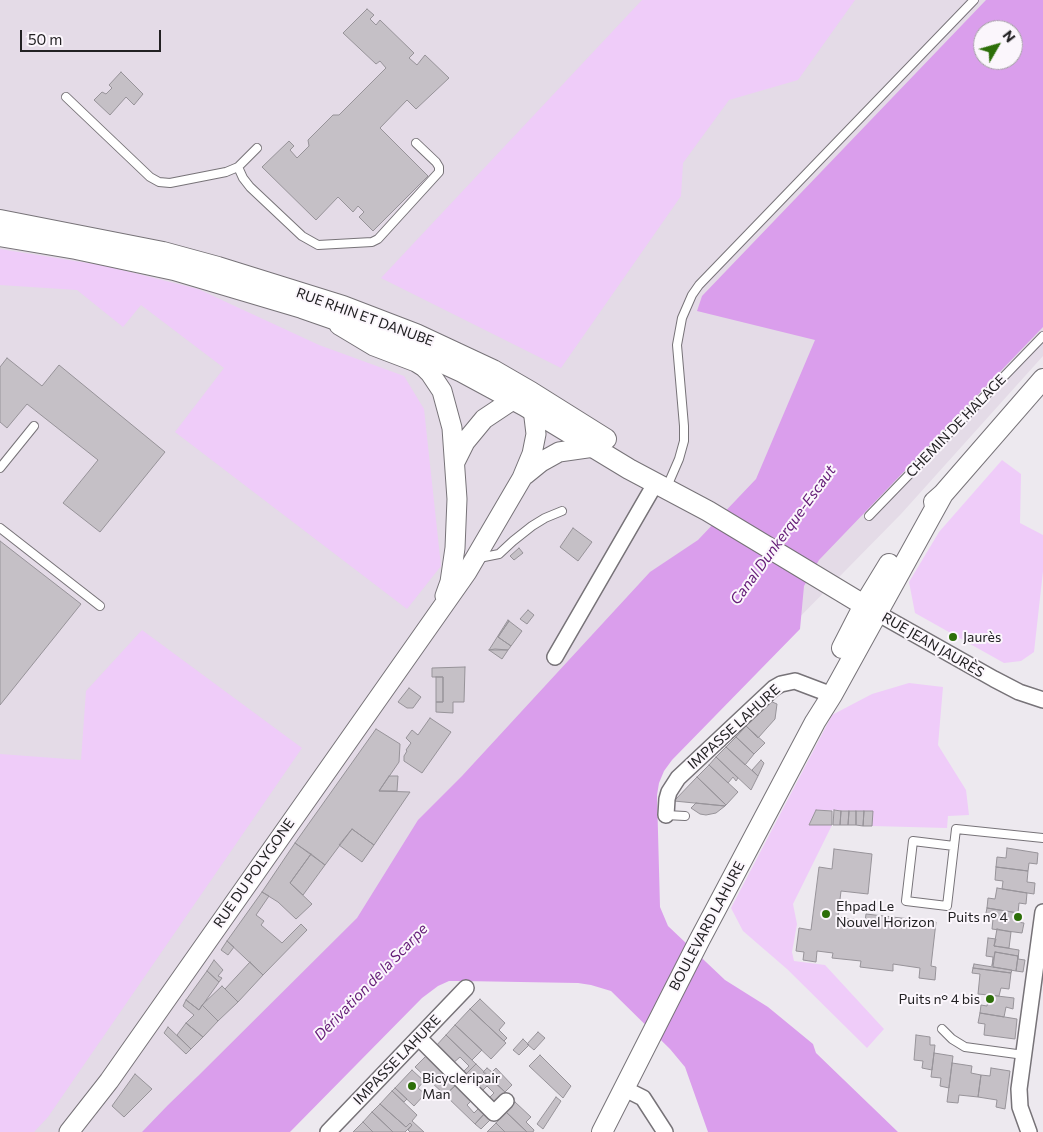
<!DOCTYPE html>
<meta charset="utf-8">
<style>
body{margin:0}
#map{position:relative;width:1043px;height:1132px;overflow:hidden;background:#ede9ef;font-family:Commissioner,sans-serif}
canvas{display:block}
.north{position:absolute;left:973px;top:20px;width:50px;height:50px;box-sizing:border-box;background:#fbf6fc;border:1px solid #a4a1a5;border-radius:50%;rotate:52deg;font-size:14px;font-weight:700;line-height:20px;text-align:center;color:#222123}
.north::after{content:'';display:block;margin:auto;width:18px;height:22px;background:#2d6f09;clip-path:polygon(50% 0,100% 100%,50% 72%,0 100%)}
.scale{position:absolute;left:20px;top:30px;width:141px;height:22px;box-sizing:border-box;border:2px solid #222123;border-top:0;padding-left:6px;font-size:15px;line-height:18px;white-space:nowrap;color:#222123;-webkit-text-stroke:4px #fbf6fc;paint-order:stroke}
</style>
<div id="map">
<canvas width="1043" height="1132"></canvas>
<div class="north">N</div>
<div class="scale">50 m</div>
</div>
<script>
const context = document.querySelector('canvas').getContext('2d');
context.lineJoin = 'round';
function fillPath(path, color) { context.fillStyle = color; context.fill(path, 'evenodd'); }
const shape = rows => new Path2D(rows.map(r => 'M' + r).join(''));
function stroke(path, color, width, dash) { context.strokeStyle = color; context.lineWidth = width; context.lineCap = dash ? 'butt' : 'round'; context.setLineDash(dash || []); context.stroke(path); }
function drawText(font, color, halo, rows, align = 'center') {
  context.font = font + ' Commissioner,sans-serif'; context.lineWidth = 4; context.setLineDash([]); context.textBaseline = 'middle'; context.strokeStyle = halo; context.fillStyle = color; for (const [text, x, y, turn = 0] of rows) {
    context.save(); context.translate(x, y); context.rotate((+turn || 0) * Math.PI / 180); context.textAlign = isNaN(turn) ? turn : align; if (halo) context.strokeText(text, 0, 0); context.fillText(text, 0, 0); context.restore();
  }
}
fillPath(shape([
 [0,0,1043,0,1043,356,901,514,502,920,280,1132,0,1132],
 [983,30,1013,30,1013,60,983,60]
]), '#e4dbe7');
fillPath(shape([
 [642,0,855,0,798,80,729,100,683,163,681,196,561,368,381,278],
 [0,249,106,266,198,289,319,345,404,376,424,409,441,566,407,609,175,432,224,368,141,305,123,327,77,290,0,285],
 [1002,460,1021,474,1020,523,1043,535,1043,571,1034,652,1021,661,1004,663,915,613,909,582,939,532],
 [142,630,302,748,48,1117,34,1132,0,1132,0,754,81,760,86,691],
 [909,683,943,687,938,745,966,790,969,815,948,816,947,828,872,826,872,811,816,810,809,825,832,825,793,904,797,924,792,952,794,961,825,965,884,1029,867,1048,787,969,743,931,731,908,832,715,872,694]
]), '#efccf9');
fillPath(shape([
 [986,0,1043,0,1043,327,819,560,804,586,800,629,672,760,664,771,659,783,657,795,660,907,668,926,725,980,768,1007,813,1044,816,1053,898,1132,708,1132,685,1067,670,1049,611,991,591,985,578,983,463,981,449,981,438,986,422,998,290,1132,142,1132,168,1105,198,1076,357,918,418,820,462,776,650,572,698,540,756,479,815,340,697,311,702,296],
 [983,30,1013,30,1013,60,983,60]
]), '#da9eec');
const building = shape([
 [367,9,374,15,370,19,376,25,380,20,414,53,409,58,417,65,425,55,449,78,416,109,407,100,380,128,428,176,373,231,359,217,364,212,358,206,353,212,338,197,316,220,262,167,289,141,294,146,290,150,297,158,309,146,308,140,333,115,339,115,386,68,380,61,376,64,343,33,367,9],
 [121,72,143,94,134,105,126,97,110,115,94,100,102,92,106,94,112,88,109,85,121,72],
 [7,358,42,386,59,365,165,452,100,532,63,503,98,460,27,404,7,428,0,422,0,367,7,358],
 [573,528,592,542,578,561,560,547,573,528],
 [0,541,81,604,0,705,0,541],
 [519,548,523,553,514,560,510,556,519,548],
 [528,610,534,615,527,624,520,619,528,610],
 [508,620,509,621,498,637,511,646,508,650,489,650,508,620],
 [509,621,522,631,511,646,498,637,509,621],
 [489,650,495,649,508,650,502,659,489,650],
 [465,667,464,702,453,702,453,713,436,712,436,702,443,702,443,677,432,677,432,668,465,667],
 [436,677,443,677,443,702,436,702,436,677],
 [409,688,421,697,413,708,407,708,398,702,409,688],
 [770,701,777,704,775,719,758,738,746,726,770,701],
 [430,718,451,732,422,773,404,761,404,756,407,751,406,750,411,743,406,738,412,730,418,735,430,718],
 [746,726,765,743,754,754,736,737,746,726],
 [376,729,400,744,399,762,379,791,410,792,374,845,352,829,325,865,295,843,376,729],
 [736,737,754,754,745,765,726,747,736,737],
 [726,747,758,776,751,790,716,757,726,747],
 [716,757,738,778,736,781,733,777,728,783,709,765,716,757],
 [761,760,764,763,758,776,752,770,761,760],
 [709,765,738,792,726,805,697,777,709,765],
 [389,776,398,776,397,791,379,791,389,776],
 [697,777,726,805,725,806,674,801,697,777],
 [696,803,725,806,716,813,706,815,700,814,691,808,696,803],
 [816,810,832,811,832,825,809,825,816,810],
 [834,810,841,811,840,825,833,825,834,810],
 [841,811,849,811,848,825,840,825,841,811],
 [849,811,856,811,856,825,848,825,849,811],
 [856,811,864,811,863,826,856,825,856,811],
 [864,811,873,811,872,826,863,826,864,811],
 [352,829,374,845,362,862,339,845,352,829],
 [295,843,311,854,290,883,312,904,296,919,278,902,262,892,295,843],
 [1007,848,1038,853,1037,864,1029,863,1028,871,996,867,997,857,1006,858,1007,848],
 [834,849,872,854,868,894,841,891,838,917,865,921,866,914,936,922,931,966,936,967,935,980,919,978,920,968,893,964,893,971,860,967,861,961,832,958,833,953,817,951,816,962,803,960,804,952,796,951,799,928,811,930,819,867,832,869,834,849],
 [311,854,325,865,303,895,290,883,311,854],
 [996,867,1028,871,1027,882,1035,883,1034,894,1002,889,1003,881,995,880,996,867],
 [997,888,1027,893,1026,904,1019,903,1018,913,987,908,988,898,995,899,997,888],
 [262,892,269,896,256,915,264,921,261,925,282,943,301,924,307,930,263,975,227,941,262,892],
 [987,908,1018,913,1017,922,1024,923,1022,933,992,929,993,919,985,918,987,908],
 [997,929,1011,932,1009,948,994,946,997,929],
 [988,938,996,939,994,946,1019,950,1018,959,1025,960,1023,972,1016,971,1018,956,995,952,992,966,993,957,986,956,988,938],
 [227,941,234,947,228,955,221,950,227,941],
 [995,952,1018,956,1016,971,993,967,995,952],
 [214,960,223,970,218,976,222,978,219,982,207,971,214,960],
 [250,962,263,975,238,1002,225,989,250,962],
 [974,964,1012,970,1011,973,973,968,974,964],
 [973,968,1011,973,1009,989,1001,988,999,996,978,994,980,974,972,973,973,968],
 [207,971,219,982,199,1010,186,1000,207,971],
 [222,986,238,1002,218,1021,202,1005,222,986],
 [989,995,1014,998,1013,1009,1006,1007,1004,1017,980,1013,981,1005,987,1006,989,995],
 [480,999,505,1023,499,1030,507,1038,504,1041,470,1009,480,999],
 [186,1000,199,1010,202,1005,218,1021,203,1037,186,1023,194,1015,183,1006,186,1000],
 [470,1009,506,1043,491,1059,455,1025,470,1009],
 [980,1013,1017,1019,1015,1039,984,1035,985,1024,978,1023,980,1013],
 [186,1023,203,1037,191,1049,177,1035,186,1023],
 [455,1025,482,1050,472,1060,446,1035,455,1025],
 [168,1027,191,1049,186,1054,164,1033,168,1027],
 [538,1032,545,1038,534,1050,527,1044,538,1032],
 [446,1035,476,1064,465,1075,463,1072,469,1066,460,1057,452,1064,435,1047,446,1035],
 [916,1035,930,1037,930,1045,935,1045,932,1070,922,1068,923,1061,914,1060,916,1035],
 [523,1039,529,1045,519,1055,513,1050,523,1039],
 [934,1053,953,1056,949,1088,940,1086,941,1078,931,1077,934,1053],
 [427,1055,456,1085,445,1095,415,1067,427,1055],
 [540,1055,571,1086,563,1098,529,1066,540,1055],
 [952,1063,972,1066,971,1073,981,1075,978,1097,959,1095,958,1103,947,1102,952,1063],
 [476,1064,505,1092,494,1103,489,1098,494,1093,487,1086,482,1091,465,1075,476,1064],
 [487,1068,492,1072,496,1068,512,1085,505,1092,483,1072,487,1068],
 [991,1068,1010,1071,1005,1109,996,1107,997,1100,978,1097,981,1075,990,1076,991,1068],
 [412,1070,424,1081,418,1088,425,1094,414,1106,395,1088,412,1070],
 [135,1074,152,1089,124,1117,112,1106,135,1074],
 [456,1085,472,1100,467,1105,474,1113,479,1108,485,1113,475,1124,445,1095,456,1085],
 [395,1088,407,1099,404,1102,392,1091,395,1088],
 [392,1091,417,1115,412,1121,424,1132,410,1132,408,1130,412,1125,410,1123,406,1127,380,1104,392,1091],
 [556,1097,561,1101,543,1129,537,1124,556,1097],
 [515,1102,531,1117,526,1122,534,1130,533,1132,527,1132,506,1112,515,1102],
 [380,1104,406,1127,410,1123,412,1125,405,1132,393,1132,372,1112,380,1104],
 [372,1112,388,1127,393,1132,373,1132,363,1122,372,1112],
 [506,1112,527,1132,505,1132,496,1123,506,1112],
 [485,1113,491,1119,481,1129,475,1124,485,1113],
 [363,1122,373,1132,353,1132,363,1122],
 [496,1123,505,1132,487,1132,496,1123]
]);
fillPath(building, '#c5c0c6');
stroke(building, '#979399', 1);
const service = shape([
 [66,97,150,177,159,182,170,183,226,172,238,167,257,148],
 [238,167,243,178,250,187,302,236,318,245,372,242,378,239,439,172,439,167,436,162,416,143],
 [0,468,34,426],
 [666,489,679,459,684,441,684,426,677,345,682,318,692,295,699,285,974,0],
 [869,516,1043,336],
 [0,528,100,606],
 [479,558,499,554,513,541,532,526,545,518,562,511],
 [666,815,685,816],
 [954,846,913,841,906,901,947,906,954,846,956,829,1043,838],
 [942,1029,952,1039,965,1047,1024,1055]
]);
const minor = shape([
 [877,613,994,679,1019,692,1043,700],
 [555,657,655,484],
 [666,815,667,799,669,792,678,778,774,688,781,684,795,681,832,695],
 [419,1038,494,1113,506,1101],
 [625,1089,643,1098,665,1132],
 [328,1132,466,988],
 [1029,1132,1020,1107,1019,1089,1043,912]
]);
const tertiary = shape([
 [339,325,374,346,416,362,424,367,430,373,442,391,452,428,457,499,455,548,450,582,445,596],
 [525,475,541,462,559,452,594,447],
 [69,1132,109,1081,467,572,522,478,532,454,536,434,531,392,514,399,484,419,465,442,455,462]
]);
const secondary = shape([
 [0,220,163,252,218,267,343,306,416,334,493,370,531,392,606,439],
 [0,236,76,249,174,270,302,308,371,332,414,350,462,372,525,406,629,469,708,511,877,613],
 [934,502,943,494,1043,379],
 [842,648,864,605,889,564],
 [602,1132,699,941,815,722,832,695,943,494]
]);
stroke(service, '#777378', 10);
stroke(minor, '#777378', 18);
stroke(tertiary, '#777378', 21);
stroke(secondary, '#777378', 22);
stroke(service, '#fff', 8);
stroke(minor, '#fff', 15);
stroke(tertiary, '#fff', 19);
stroke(secondary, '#fff', 20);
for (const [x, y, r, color] of [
 [953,637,5,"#2d6f09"],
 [826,914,5,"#2d6f09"],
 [1018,917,5,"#2d6f09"],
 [990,999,5,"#2d6f09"],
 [412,1086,5,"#2d6f09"]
]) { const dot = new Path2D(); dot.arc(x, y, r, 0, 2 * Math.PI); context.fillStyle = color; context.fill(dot); stroke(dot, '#fbf6fc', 2); }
drawText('14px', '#222123', '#fbf6fc', [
 ["RUE RHIN ET DANUBE",365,317,20],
 ["CHEMIN DE HALAGE",956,426,-46],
 ["RUE JEAN JAURÈS",933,645,30],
 ["IMPASSE LAHURE",734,727,-42],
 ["RUE DU POLYGONE",254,873,-55],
 ["BOULEVARD LAHURE",707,926,-62],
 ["IMPASSE LAHURE",397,1060,-46]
]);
drawText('14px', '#222123', '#fbf6fc', [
 ["Jaurès",963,637],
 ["Ehpad Le",836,906],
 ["Nouvel Horizon",836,922],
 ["Puits n° 4",1008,917,"right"],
 ["Puits n° 4 bis",980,999,"right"],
 ["Bicycleripair",422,1078],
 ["Man",422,1094]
], 'left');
drawText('italic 15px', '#631a76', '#fbf6fc', [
 ["Canal Dunkerque-Escaut",783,535,-54],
 ["Dérivation de la Scarpe",371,982,-46]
]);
</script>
